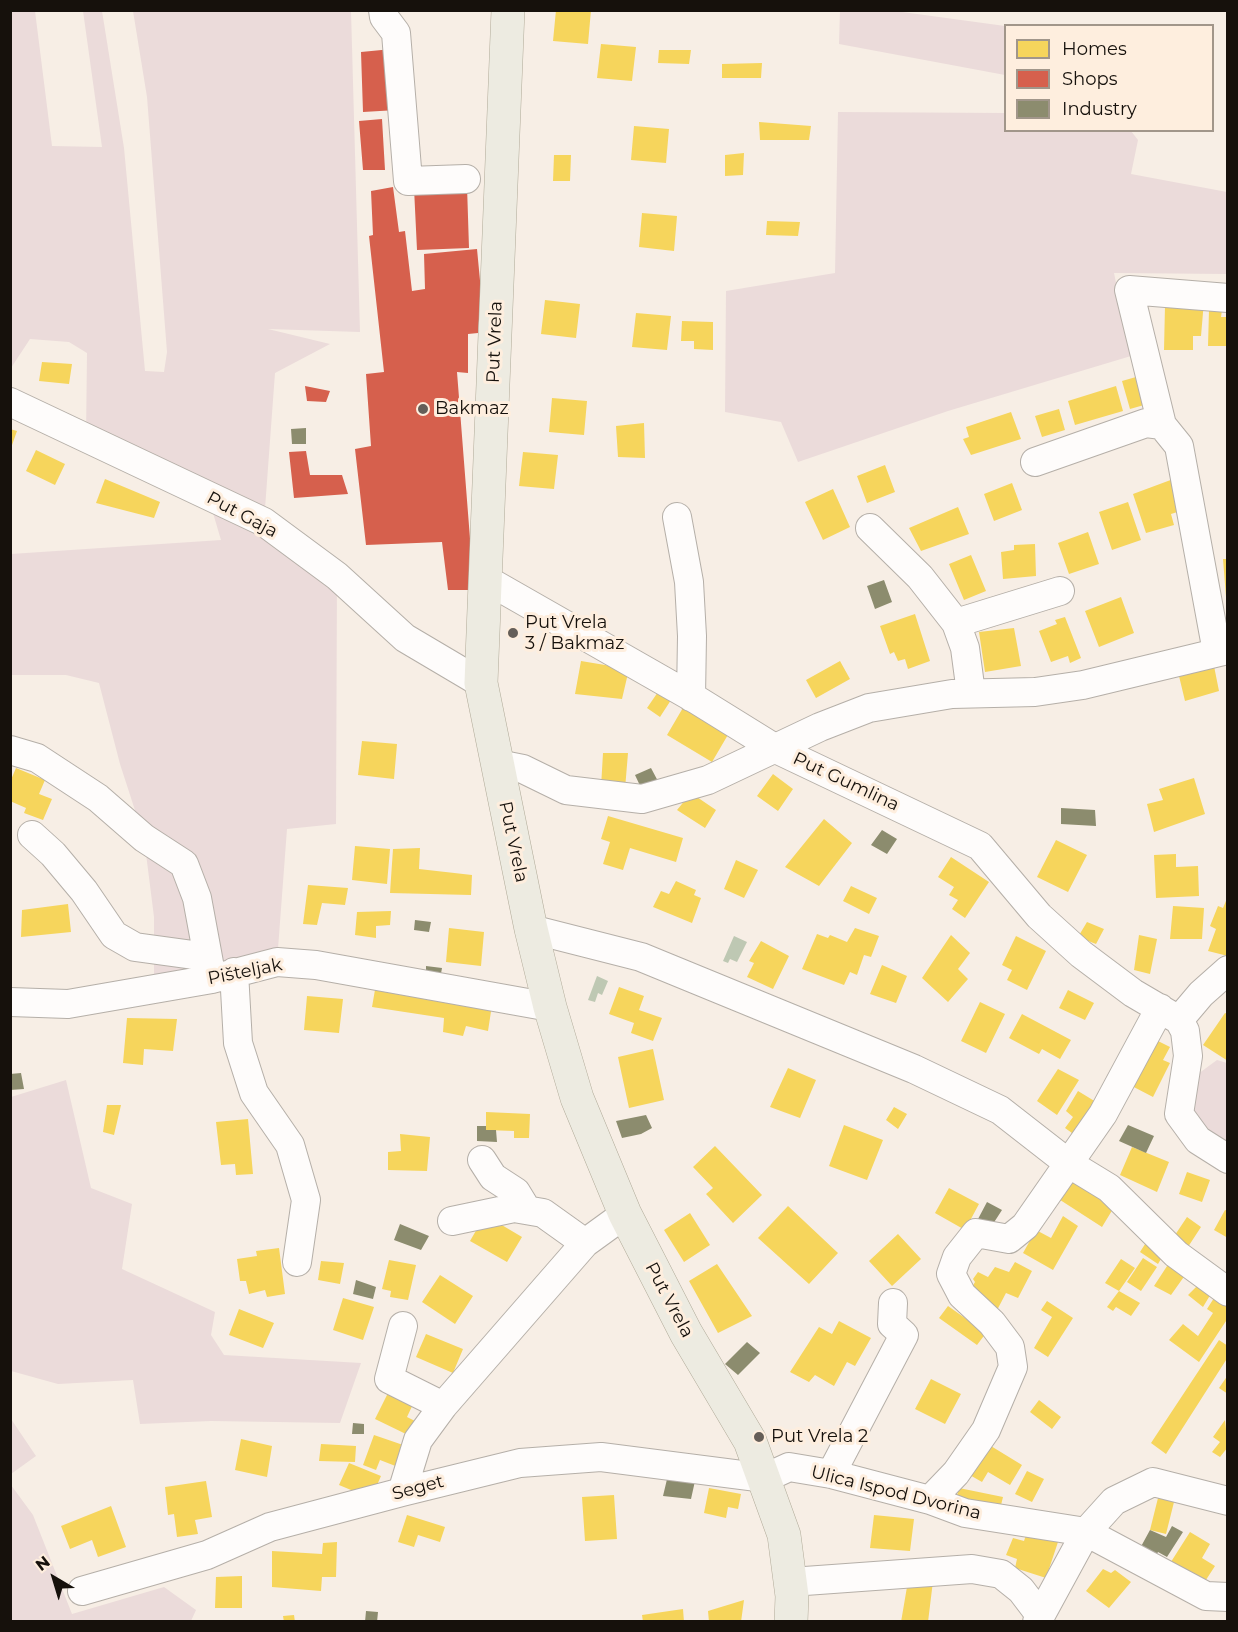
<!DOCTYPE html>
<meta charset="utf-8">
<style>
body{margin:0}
#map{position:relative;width:1238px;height:1632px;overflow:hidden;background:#f7eee5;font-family:Montserrat,sans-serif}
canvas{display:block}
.frame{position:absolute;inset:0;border:12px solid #16110c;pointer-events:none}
.legend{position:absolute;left:1004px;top:24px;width:210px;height:108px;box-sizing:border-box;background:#feeede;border:2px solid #a1968a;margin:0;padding:8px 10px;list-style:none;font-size:18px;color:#16110c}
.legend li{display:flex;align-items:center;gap:12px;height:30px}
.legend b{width:30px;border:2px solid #a1968a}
.north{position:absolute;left:24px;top:1548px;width:60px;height:60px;-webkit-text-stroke:4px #feeede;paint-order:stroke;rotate:322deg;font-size:16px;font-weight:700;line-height:24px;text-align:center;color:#16110c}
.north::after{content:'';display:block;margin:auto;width:21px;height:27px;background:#16110c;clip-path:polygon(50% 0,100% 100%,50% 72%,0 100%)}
</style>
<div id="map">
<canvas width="1238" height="1632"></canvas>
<div class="frame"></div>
<ul class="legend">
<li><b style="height:16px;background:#f6d55c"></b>Homes</li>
<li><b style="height:16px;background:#d6604d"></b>Shops</li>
<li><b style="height:16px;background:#8c8c6e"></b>Industry</li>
</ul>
<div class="north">N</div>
</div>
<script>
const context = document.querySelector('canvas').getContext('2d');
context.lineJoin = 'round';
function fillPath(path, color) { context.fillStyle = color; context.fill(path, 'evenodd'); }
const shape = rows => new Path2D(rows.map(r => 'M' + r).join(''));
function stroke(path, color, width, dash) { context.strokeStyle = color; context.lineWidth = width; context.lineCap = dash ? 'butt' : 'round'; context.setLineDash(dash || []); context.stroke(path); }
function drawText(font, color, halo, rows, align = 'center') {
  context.font = font + ' Montserrat,sans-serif'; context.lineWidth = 6; context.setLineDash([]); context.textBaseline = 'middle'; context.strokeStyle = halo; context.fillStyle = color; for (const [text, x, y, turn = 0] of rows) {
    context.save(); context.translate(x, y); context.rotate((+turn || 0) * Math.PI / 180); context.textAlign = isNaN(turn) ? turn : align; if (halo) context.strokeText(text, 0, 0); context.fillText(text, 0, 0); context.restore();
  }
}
fillPath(shape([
 [11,11,35,11,52,146,102,147,83,11,102,11,124,148,145,371,164,372,167,352,147,97,133,11,351,11,360,332,268,329,330,344,275,373,264,522,337,576,336,824,287,829,277,962,154,990,154,917,144,838,120,764,99,683,66,675,11,675,11,554,221,540,213,513,86,438,87,353,69,342,30,339,11,368],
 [840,11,895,11,1005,26,1005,75,839,44],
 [838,112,1005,113,1006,130,1131,131,1138,140,1131,174,1227,192,1227,274,1114,273,1131,356,948,411,798,462,781,422,725,412,726,291,835,273],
 [1217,1060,1227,1063,1227,1159,1198,1140,1183,1085],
 [66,1080,91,1188,132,1204,122,1269,215,1312,211,1335,224,1355,361,1363,340,1423,211,1421,140,1424,133,1380,58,1384,11,1371,11,1097],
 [11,1419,36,1456,11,1474,10,1474],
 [11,1485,33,1515,72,1614,164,1587,196,1610,191,1621,11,1621]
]), '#ebdbda');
fillPath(shape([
 [734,936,747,942,737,962,730,959,728,963,723,961],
 [597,976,608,981,602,995,598,993,595,1002,588,1000]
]), '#bec8b3');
fillPath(shape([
 [556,10,591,10,588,44,553,41],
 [601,44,636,47,632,81,597,78],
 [659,50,691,50,689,64,658,63],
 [762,63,761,78,722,78,722,64],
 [759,122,811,126,809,140,760,140],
 [634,126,669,129,666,163,631,160],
 [744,153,743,175,725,176,725,155],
 [554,155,571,155,570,181,553,181],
 [642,213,677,216,674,251,639,247],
 [767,221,800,222,798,236,766,235],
 [545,300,580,304,576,338,541,334],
 [1204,301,1201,336,1193,336,1193,350,1164,350,1165,306],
 [1209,310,1222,310,1221,317,1228,317,1228,346,1208,346],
 [636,313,671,316,667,350,632,347],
 [682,321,713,322,713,350,694,349,694,341,681,341],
 [42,362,72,364,69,384,39,381],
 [1136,377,1144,405,1130,409,1122,381],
 [1116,386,1123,411,1075,425,1068,401],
 [552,398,587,401,584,435,549,432],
 [1059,409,1065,430,1042,437,1035,416],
 [1011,412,1021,439,971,455,963,439,969,437,966,427],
 [644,423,645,458,618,457,616,426],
 [10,429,17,431,11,448,10,448],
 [36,450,65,464,55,485,26,471],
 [523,452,558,455,554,489,519,486],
 [885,465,895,492,867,503,857,476],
 [1176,478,1187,509,1171,514,1174,525,1146,533,1133,494],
 [105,479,160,502,154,518,96,503],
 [1012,483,1022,510,994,521,984,494],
 [833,489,850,527,823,540,805,502],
 [1128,502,1141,540,1112,550,1099,512],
 [958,507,969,534,921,551,909,528],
 [1088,532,1099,564,1069,574,1058,543],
 [1035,544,1036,576,1003,579,1001,552,1014,550,1014,545],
 [971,555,986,591,964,600,949,564],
 [1223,559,1228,559,1228,597,1226,597],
 [1121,597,1134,633,1099,647,1085,611],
 [915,614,930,661,908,669,905,659,898,661,894,652,890,654,880,626],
 [1065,617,1081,658,1070,663,1068,656,1051,662,1039,631,1057,624,1055,620],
 [1014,628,1021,666,985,672,979,632],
 [581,661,629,669,622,699,575,694],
 [840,661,850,679,816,698,806,680],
 [1214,666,1219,691,1185,701,1179,676],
 [658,692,671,700,660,717,647,708],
 [684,706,729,733,712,762,667,735],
 [362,741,397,744,394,779,358,775],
 [603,753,628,753,625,789,601,787],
 [16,768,45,780,39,794,52,799,43,820,24,813,26,808,10,801,10,782],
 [773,774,793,789,778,811,757,796],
 [1194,778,1205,814,1154,832,1147,804,1163,800,1159,789],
 [691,793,716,810,705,828,677,810],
 [608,816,683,838,676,862,630,848,623,870,603,864,610,842,601,839],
 [824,819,852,843,819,886,785,867],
 [1056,840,1087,855,1068,892,1037,877],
 [355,846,390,849,387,884,352,880],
 [420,848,419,869,472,875,471,895,390,893,393,849],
 [1176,854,1176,867,1198,866,1199,896,1156,898,1154,855],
 [951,857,989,882,965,918,952,909,958,900,949,895,954,887,938,877],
 [736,860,758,870,744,898,724,889],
 [676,881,696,890,694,895,701,898,692,923,653,907,661,891,669,894],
 [308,885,348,888,345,905,322,903,317,925,303,924],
 [851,886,877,898,869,914,843,901],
 [1228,896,1228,956,1208,951,1216,929,1210,926,1218,906,1223,908],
 [68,904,71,932,21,937,22,910],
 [1173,906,1204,908,1202,939,1170,939],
 [391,911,390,925,376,926,376,938,355,935,357,912],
 [1087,922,1104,929,1096,944,1078,937],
 [449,928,484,932,481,966,446,962],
 [855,928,879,936,871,957,864,955,857,975,850,972,844,985,802,969,817,934,828,938,830,935,847,942],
 [951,935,970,953,958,969,968,979,948,1002,922,978],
 [1139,935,1157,939,1150,974,1134,970],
 [1016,936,1046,951,1027,990,1007,980,1012,970,1002,965],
 [761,941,789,956,773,989,747,977,754,963,749,961],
 [882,965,907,976,896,1003,870,994],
 [376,984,492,1005,488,1031,466,1026,463,1036,443,1032,444,1018,372,1007],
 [619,987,644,996,639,1010,662,1018,653,1041,631,1033,634,1023,609,1014],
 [1068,990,1094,1003,1085,1020,1059,1008],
 [307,996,343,999,339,1033,304,1030],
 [980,1002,1005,1014,986,1053,961,1041],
 [1225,1013,1228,1014,1228,1061,1203,1045],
 [1022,1014,1071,1040,1060,1059,1042,1049,1039,1054,1009,1038],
 [127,1018,177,1019,173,1051,144,1049,143,1065,123,1063],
 [1152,1038,1170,1047,1163,1060,1170,1063,1153,1097,1128,1084],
 [653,1049,664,1100,629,1108,618,1057],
 [788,1068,816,1080,800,1118,770,1107],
 [1058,1069,1079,1080,1057,1115,1037,1101],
 [1078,1091,1101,1105,1079,1138,1065,1128,1073,1117,1066,1111],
 [107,1105,121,1105,114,1135,103,1132],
 [894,1107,907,1114,898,1129,886,1120],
 [486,1112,530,1114,529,1138,514,1138,514,1131,486,1130],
 [248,1119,253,1174,236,1175,235,1164,221,1165,216,1122],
 [844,1125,883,1140,867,1180,829,1166],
 [400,1134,430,1137,427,1171,388,1170,388,1152,401,1151],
 [715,1146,762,1195,733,1223,706,1194,713,1188,693,1167],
 [1132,1147,1169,1162,1157,1192,1120,1175],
 [1187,1172,1210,1180,1202,1202,1179,1194],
 [1068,1174,1116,1204,1102,1227,1054,1196],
 [949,1188,979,1204,965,1230,935,1213],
 [788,1206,838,1253,809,1284,758,1238],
 [1225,1210,1228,1211,1228,1238,1214,1230],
 [690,1213,710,1245,684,1262,664,1230],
 [1063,1216,1078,1226,1053,1270,1023,1253,1036,1230,1051,1238],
 [1187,1217,1201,1227,1186,1250,1171,1241],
 [495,1221,522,1237,507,1262,470,1241,481,1222,491,1228],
 [898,1234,921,1259,892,1286,869,1261],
 [1147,1241,1165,1252,1158,1264,1140,1252],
 [279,1248,285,1294,267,1297,265,1290,249,1294,246,1281,240,1281,237,1259,257,1256,256,1251],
 [1143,1258,1157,1267,1141,1291,1127,1282],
 [1121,1259,1135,1268,1119,1291,1105,1283],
 [389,1260,416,1265,408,1300,390,1297,391,1291,382,1289],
 [1171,1260,1188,1271,1171,1295,1154,1286],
 [321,1261,344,1263,340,1284,318,1280],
 [1015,1262,1032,1271,1018,1298,1006,1293,995,1314,969,1292,975,1282,973,1279,978,1272,988,1277,995,1267,1009,1272],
 [717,1264,752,1316,718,1333,689,1281],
 [440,1275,473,1296,455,1324,422,1302],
 [1200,1283,1212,1292,1203,1307,1188,1295],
 [1119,1291,1140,1303,1131,1316,1116,1307,1113,1311,1107,1307],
 [343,1298,374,1307,363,1340,333,1330],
 [1214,1298,1228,1306,1228,1318,1199,1362,1169,1340,1183,1324,1198,1336,1213,1313,1207,1309],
 [1047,1301,1073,1318,1048,1357,1034,1348,1052,1317,1041,1310],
 [948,1306,986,1333,977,1345,939,1318],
 [239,1309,274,1323,263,1348,229,1335],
 [839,1321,871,1338,855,1366,847,1362,834,1386,815,1375,809,1382,790,1372,819,1327,832,1334],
 [426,1334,463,1349,453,1373,416,1357],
 [1219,1340,1228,1346,1228,1357,1166,1454,1151,1443],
 [1228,1375,1228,1394,1219,1388],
 [931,1379,961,1394,945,1424,915,1409],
 [389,1391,414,1402,407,1417,415,1421,408,1435,375,1419],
 [1039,1400,1061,1417,1052,1429,1030,1412],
 [1225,1420,1228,1447,1220,1457,1212,1452,1220,1442,1213,1437],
 [374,1435,406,1446,398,1467,380,1460,376,1470,363,1465],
 [241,1439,272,1446,267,1477,235,1470],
 [986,1443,1022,1465,1010,1485,988,1472,982,1482,968,1474],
 [321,1444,356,1446,355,1462,319,1461],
 [349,1463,381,1476,374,1492,363,1495,339,1485],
 [1027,1471,1044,1479,1032,1502,1015,1494],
 [206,1481,212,1517,195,1520,198,1534,177,1537,174,1514,168,1515,165,1487],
 [709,1488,741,1494,738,1509,728,1507,726,1518,704,1513],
 [959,1488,1003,1497,999,1513,955,1503],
 [1159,1494,1175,1498,1166,1534,1150,1530],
 [614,1495,617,1539,585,1541,582,1497],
 [111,1506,126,1547,98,1557,92,1540,70,1549,61,1526],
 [407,1515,445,1527,440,1542,418,1535,414,1547,398,1542],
 [874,1515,914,1519,910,1551,870,1548],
 [1190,1532,1210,1544,1202,1558,1215,1566,1202,1586,1169,1565],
 [1026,1535,1058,1542,1046,1578,1015,1568,1017,1559,1006,1555,1013,1538,1024,1541],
 [337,1542,336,1577,322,1577,321,1591,272,1587,272,1551,322,1554,323,1543],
 [1103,1569,1111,1573,1115,1570,1131,1582,1109,1608,1086,1591],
 [242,1576,242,1608,215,1608,216,1577],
 [908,1581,933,1581,928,1622,901,1622],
 [744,1600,741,1622,709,1622,708,1611],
 [683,1609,684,1622,643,1622,642,1615],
 [294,1615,295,1622,284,1622,283,1616]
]), '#f6d55c');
fillPath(shape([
 [392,49,397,110,363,112,361,52],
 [382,119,385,170,363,170,359,121],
 [467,186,469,248,417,250,414,188],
 [393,187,399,232,405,231,412,291,425,289,424,254,477,249,481,291,478,333,468,334,468,373,457,372,474,590,448,590,442,542,366,545,355,449,371,446,366,374,384,372,369,236,373,235,371,191],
 [305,386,330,391,326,402,307,401],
 [306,451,310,475,342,475,348,494,294,498,289,452]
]), '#d6604d');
fillPath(shape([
 [306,428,306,444,292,444,291,429],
 [884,580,892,602,875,609,867,586],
 [651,768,660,785,643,792,635,775],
 [1061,808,1095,810,1096,826,1061,824],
 [882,830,897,839,887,854,871,845],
 [415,920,431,922,429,932,414,930],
 [426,966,442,968,440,979,426,977],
 [21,1073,24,1089,10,1090,10,1074],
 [646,1115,652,1128,641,1134,622,1138,616,1121],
 [1128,1125,1154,1136,1146,1153,1119,1141],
 [477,1126,486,1126,486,1130,496,1130,497,1142,477,1141],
 [987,1202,1002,1210,991,1227,978,1219],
 [400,1224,429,1236,421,1250,394,1240],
 [356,1280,376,1287,373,1299,353,1294],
 [747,1342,760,1353,738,1375,725,1364],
 [353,1423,364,1424,364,1434,352,1434],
 [668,1475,695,1481,691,1499,663,1496],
 [1172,1526,1183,1532,1167,1557,1158,1552,1154,1559,1138,1552,1150,1530,1166,1537],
 [366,1611,378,1612,377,1622,365,1622]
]), '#8c8c6e');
const minor = shape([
 [383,10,384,17,396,33,408,181,466,179],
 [10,402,264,522,337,576,405,638,481,683],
 [1162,425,1129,290,1228,298],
 [1035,462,1146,423,1162,425,1179,446,1217,652],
 [677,517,689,582,692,636,691,697],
 [870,528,920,577,956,623,965,648,971,693],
 [485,579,697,700,776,749,980,846,1039,916,1081,954,1133,993,1179,1020,1185,1031,1188,1056,1179,1114,1198,1140,1228,1159],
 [956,623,1060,591],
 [10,750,37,758,98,798,144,838,184,864,197,898,212,979],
 [498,764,523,769,566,790,642,799,708,780,820,727,869,708,952,694,1035,692,1083,685,1228,650],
 [32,835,53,854,84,891,114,935,135,947,208,957],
 [531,929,641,957,914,1069,1000,1110,1068,1163,1109,1188,1176,1254,1228,1292],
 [234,972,238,1043,254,1093,290,1145,306,1200,297,1262],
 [10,1002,68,1004,212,979,277,962,316,965,550,1007],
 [1179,1020,1201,994,1228,970],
 [482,1160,493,1177,516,1192,527,1210],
 [452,1221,514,1208,543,1213,585,1243],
 [403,1326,389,1379,443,1406],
 [831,1474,904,1335,892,1324,893,1303],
 [402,1492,418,1440,443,1406,585,1243,625,1214],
 [930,1500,956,1473,986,1430,1013,1367,1010,1347,992,1323,962,1295,951,1274,957,1257,976,1233,1009,1239,1025,1226,1103,1114,1160,1008],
 [791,1582,972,1569,1001,1574,1021,1590,1040,1615],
 [82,1591,207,1555,270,1527,402,1492,520,1463,601,1457,765,1478,789,1467,831,1474,930,1500,965,1513,1086,1532,1206,1596,1228,1597],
 [1037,1622,1086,1532,1114,1501,1153,1482,1228,1501]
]);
const major = shape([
 [508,10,481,683,531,929,550,1007,577,1098,625,1214,686,1333,750,1441,784,1535,792,1596,791,1622]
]);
stroke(minor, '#b5afa8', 30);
stroke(major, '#b0aa98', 34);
stroke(minor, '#fefcfb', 28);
stroke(major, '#edebe1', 33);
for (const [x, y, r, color] of [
 [423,409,6,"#655e58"],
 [513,633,6,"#655e58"],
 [759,1437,6,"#655e58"]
]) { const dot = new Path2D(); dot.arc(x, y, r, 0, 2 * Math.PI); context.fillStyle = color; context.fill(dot); stroke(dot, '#feeede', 2); }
drawText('18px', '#16110c', '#feeede', [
 ["Put Vrela",495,342,-88],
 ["Put Gaja",242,515,28],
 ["Put Gumlina",846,782,25],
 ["Put Vrela",513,842,78],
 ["Pišteljak",245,972,-11],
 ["Put Vrela",669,1300,62],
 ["Seget",418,1488,-15],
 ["Ulica Ispod Dvorina",896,1493,14]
]);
drawText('18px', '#16110c', '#feeede', [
 ["Bakmaz",435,409],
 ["Put Vrela",525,623],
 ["3 / Bakmaz",525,644],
 ["Put Vrela 2",771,1437]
], 'left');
</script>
